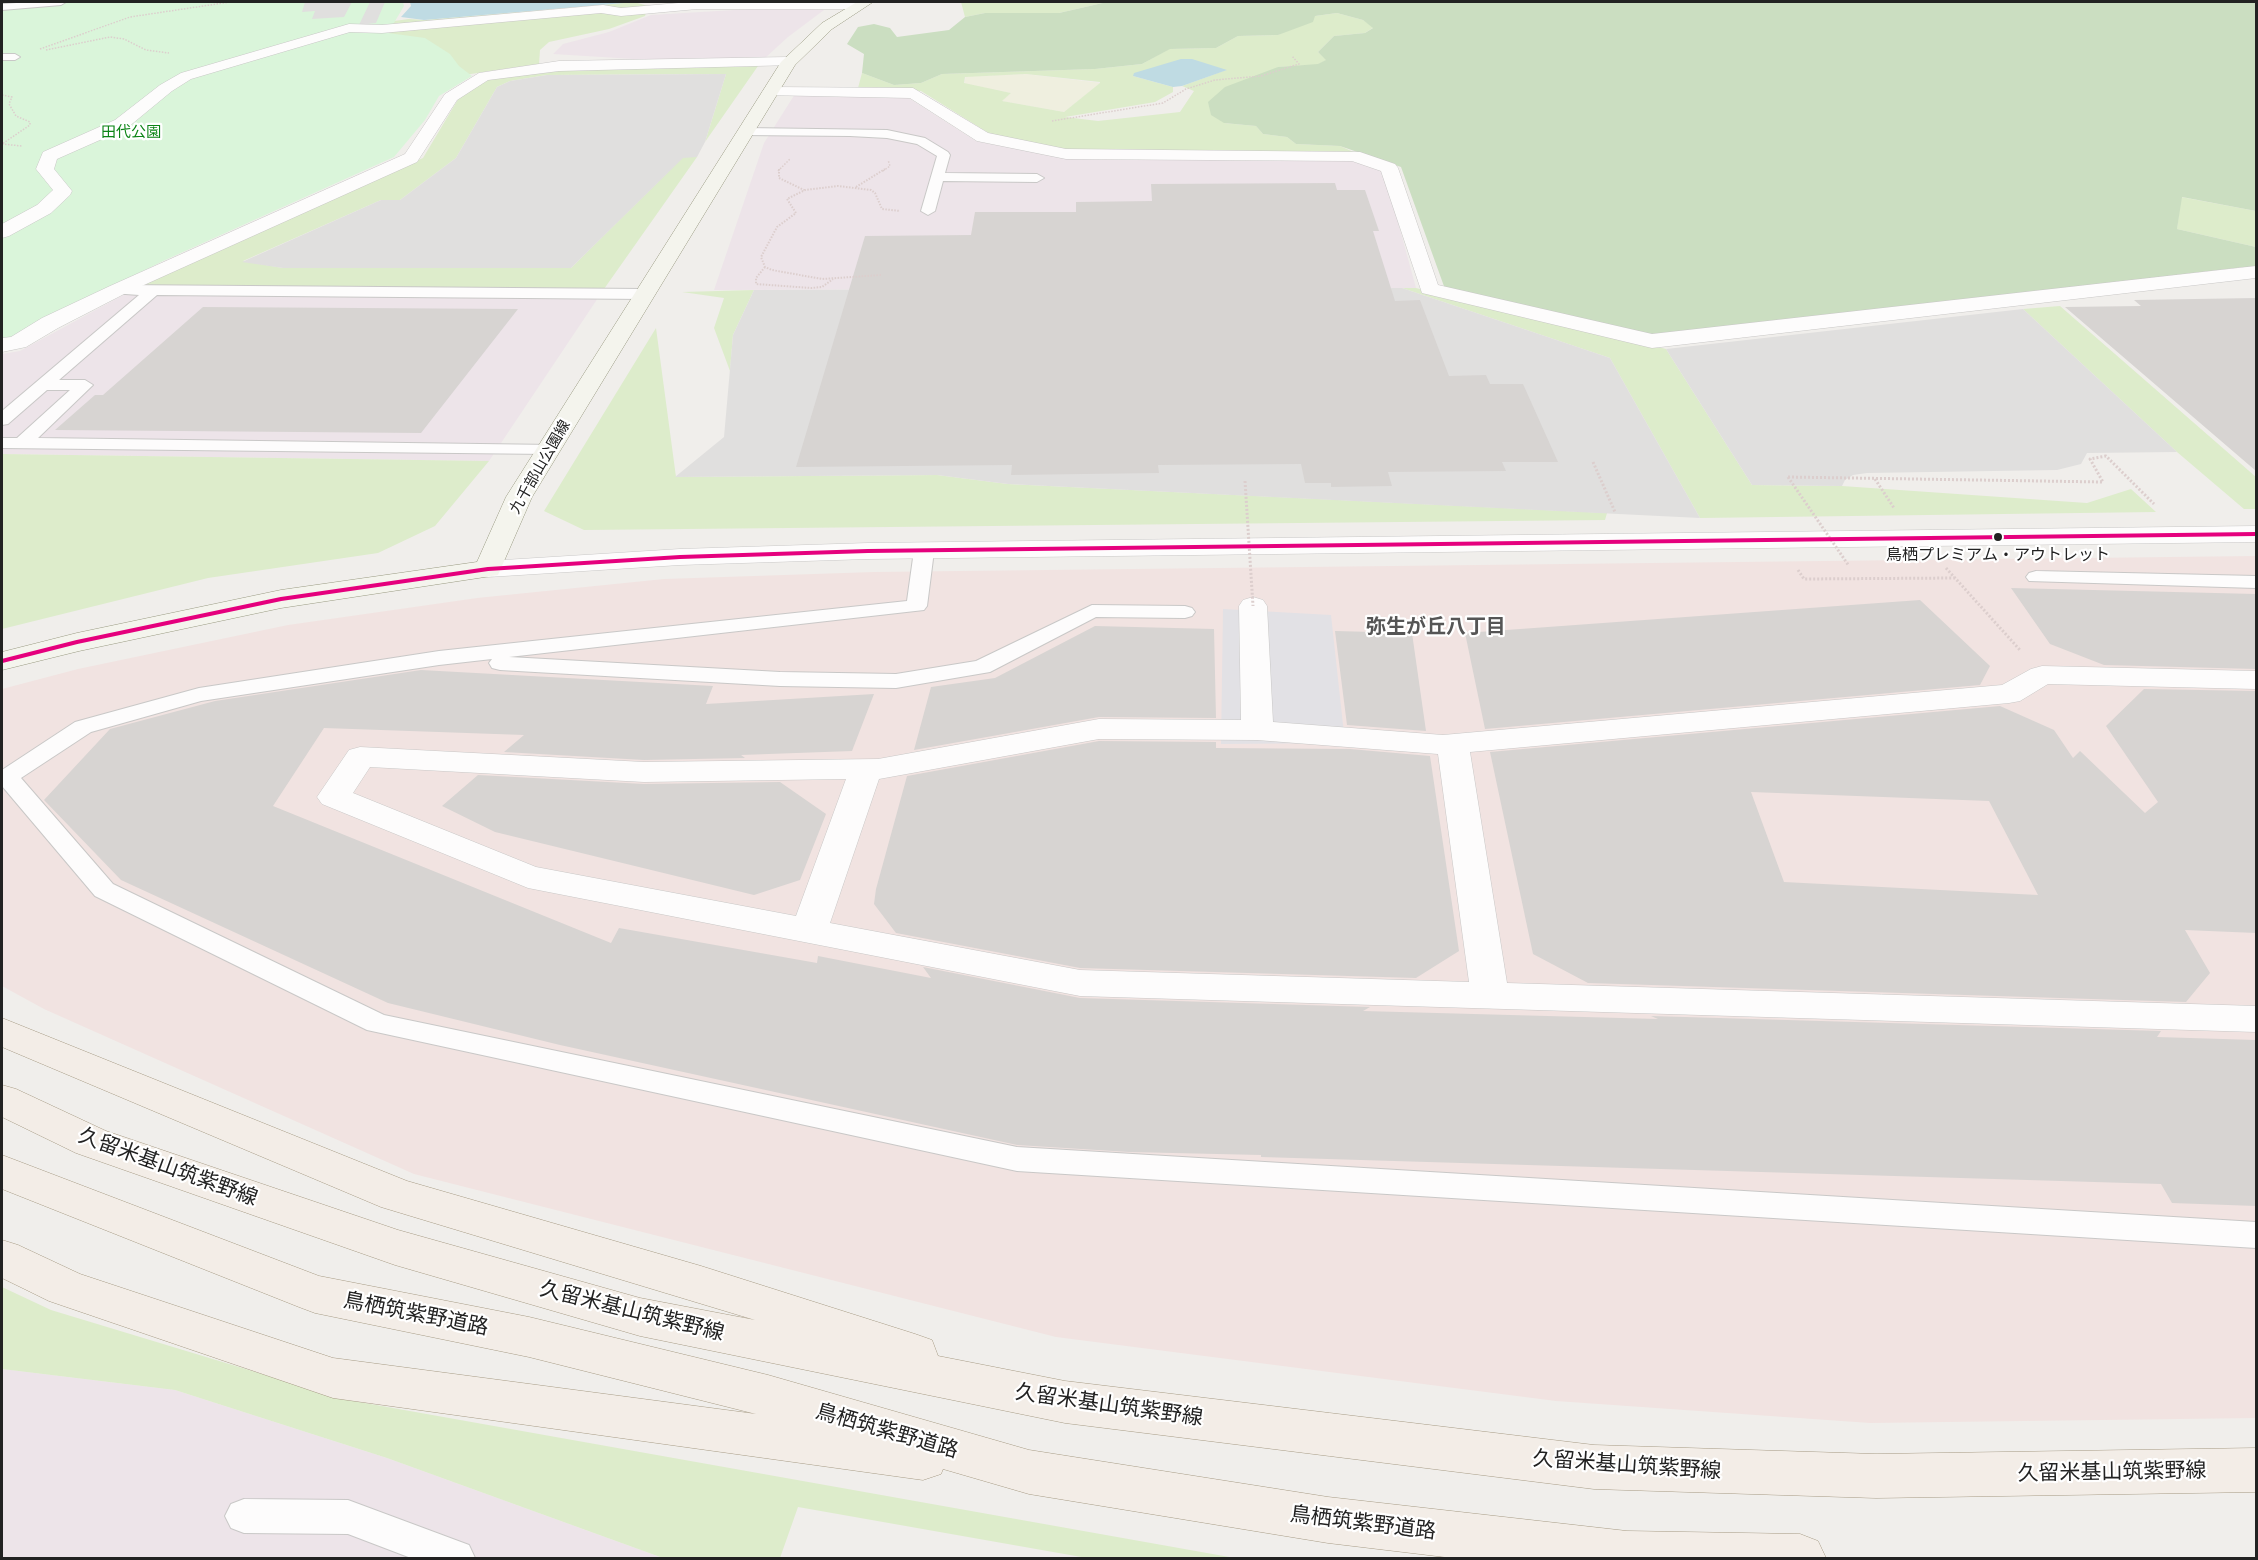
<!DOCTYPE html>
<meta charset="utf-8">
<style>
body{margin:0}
#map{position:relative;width:2258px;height:1560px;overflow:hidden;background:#f0eeeb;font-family:"Public Sans",sans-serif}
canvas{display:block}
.frame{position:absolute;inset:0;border:3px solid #222;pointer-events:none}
</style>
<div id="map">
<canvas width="2258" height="1560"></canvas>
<div class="frame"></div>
</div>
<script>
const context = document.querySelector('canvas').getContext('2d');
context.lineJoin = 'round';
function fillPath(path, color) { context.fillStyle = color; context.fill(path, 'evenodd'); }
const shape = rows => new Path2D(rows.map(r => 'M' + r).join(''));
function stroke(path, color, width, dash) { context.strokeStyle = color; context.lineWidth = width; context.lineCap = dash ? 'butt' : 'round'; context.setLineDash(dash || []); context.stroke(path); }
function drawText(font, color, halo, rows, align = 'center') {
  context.font = font + ' "Public Sans","Noto Sans JP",sans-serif'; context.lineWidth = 4.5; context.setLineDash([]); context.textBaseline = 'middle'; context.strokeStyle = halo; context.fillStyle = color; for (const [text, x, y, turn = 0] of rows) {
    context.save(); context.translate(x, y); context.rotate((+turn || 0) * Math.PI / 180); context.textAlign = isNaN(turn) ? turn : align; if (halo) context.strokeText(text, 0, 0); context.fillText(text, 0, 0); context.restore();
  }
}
fillPath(shape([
 [2256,556,2256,1418,1870,1423,1556,1401,1056,1337,414,1174,44,1009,2,986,2,689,78,669,288,625,477,598,664,579,874,572]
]), '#f1e3e1');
fillPath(shape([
 [784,7,824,10,788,37,764,59,682,62,553,54,563,44,609,32,651,15],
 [795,94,904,95,976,141,1072,159,1352,161,1384,171,1416,288,714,290,764,143],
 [138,287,604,289,489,461,2,454,2,354,20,351],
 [2,1369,175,1390,387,1458,663,1558,2,1558]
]), '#ede4e9');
fillPath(shape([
 [1026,74,1101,83,1064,112,1001,101,1011,93,964,84,966,76]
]), '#efefdf');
fillPath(shape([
 [634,2,648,6,645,16,609,29,549,42,540,50,539,64,464,75,388,33,394,21,409,19,424,20],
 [961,2,1107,2,1059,13,985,13,965,17],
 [1337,13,1363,20,1374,27,1365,33,1334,36,1318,52,1327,60,1317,65,1278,67,1224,123,1256,126,1263,134,1287,137,1296,144,1340,146,1358,154,1072,152,990,134,921,91,858,88,862,73,894,85,921,83,942,74,1095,69,1142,64,1169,49,1216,48,1238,36,1278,35,1315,16],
 [1226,70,1182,86,1194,91,1180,112,1098,121,1065,117,1155,102,1173,92,1173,87,1133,76],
 [1026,74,1100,82,1100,83,1064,112,1002,101,1011,93,964,83,965,77],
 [758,66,705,142,726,74,547,75,510,81,497,87,456,158,400,200,381,200,243,261,283,268,571,268,683,157,697,157,604,289,138,287,423,158,460,96,492,78,554,70],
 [2181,197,2256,211,2256,247,2177,229],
 [1402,288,1416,288,1666,349,1752,485,1842,486,2087,503,2131,489,2156,512,1700,518,1610,358],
 [754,290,733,335,730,371,714,328,724,298,682,292],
 [2060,306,2256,477,2256,509,2244,509,2177,452,2023,309],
 [656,328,676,477,937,475,1008,484,1607,513,1605,520,584,530,544,511],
 [2,454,489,461,435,526,378,553,208,578,2,629],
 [2,1287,51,1310,348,1400,1235,1558,1087,1558,798,1507,780,1558,663,1558,387,1458,175,1390,2,1369]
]), '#ddeccb');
fillPath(shape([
 [1107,2,2256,2,2256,211,2182,197,2177,229,2256,247,2256,269,2245,267,1655,336,1445,289,1401,167,1340,146,1296,144,1287,137,1263,134,1256,126,1224,123,1211,115,1208,102,1225,87,1278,67,1318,64,1326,60,1318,52,1334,36,1365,33,1373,28,1363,20,1337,13,1315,16,1313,22,1278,35,1238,36,1216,48,1170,49,1142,64,1095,69,942,74,921,83,894,85,862,73,864,54,847,44,858,27,874,24,890,28,897,37,949,30,965,17,985,13,1059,13]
]), '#cbdec1');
fillPath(shape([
 [2,2,403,2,404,6,388,33,425,38,450,54,459,66,472,76,439,96,425,120,394,157,163,261,2,342]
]), '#daf5da');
fillPath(shape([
 [305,2,352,2,344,17,312,19,315,11,302,12],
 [370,2,385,2,376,23,359,25],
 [726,74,705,142,697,157,683,158,571,268,283,268,242,262,381,200,400,200,456,158,497,87,510,81,547,75],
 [1402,288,1610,358,1700,518,1008,484,937,475,675,477,724,437,733,335,754,290],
 [2023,309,2177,452,2087,453,2081,464,2057,470,1867,473,1853,475,1845,480,1842,486,1752,485,1666,349]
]), '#e0dfde');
fillPath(shape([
 [1223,609,1331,615,1345,743,1221,744]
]), '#e2e1e5');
fillPath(shape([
 [410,2,636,2,424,20,401,17,411,6],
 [1181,59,1192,59,1227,70,1182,86,1173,87,1133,76,1134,73]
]), '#bfdbe3');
fillPath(shape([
 [1335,183,1337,190,1365,190,1379,231,1373,231,1395,301,1420,300,1449,376,1486,375,1490,384,1523,384,1558,462,1502,462,1506,471,1388,472,1392,486,1331,487,1331,483,1305,483,1301,464,1158,465,1159,473,1011,475,1012,465,796,467,865,236,971,235,975,212,1076,212,1076,202,1152,201,1151,184],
 [2256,298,2256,471,2065,307,2141,306,2134,300],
 [203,307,518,309,421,433,55,430,95,395,103,395],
 [2011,588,2256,594,2256,669,2104,665,2050,644],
 [1920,600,1990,666,1980,685,1485,729,1465,633],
 [1095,626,1214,629,1216,718,1099,717,914,750,931,687,995,678],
 [1335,631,1412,633,1426,731,1347,725],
 [421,670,713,686,706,704,874,694,852,751,741,755,745,758,644,760,504,752,524,735,324,728,273,806,611,943,619,928,817,963,818,956,931,978,923,967,1080,998,1370,1007,1363,1011,1658,1019,1651,1016,2161,1031,2157,1037,2256,1040,2256,1206,2172,1203,2161,1184,1261,1157,1261,1155,1129,1152,1017,1145,560,1045,388,1003,121,880,44,800,110,729,215,701],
 [2144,689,2256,691,2256,933,2185,930,2210,973,2186,1002,1588,983,1533,954,1490,752,2000,706,2054,730,2073,758,2080,751,2145,813,2158,802,2106,726],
 [1751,792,1989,801,2038,895,1784,882],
 [1099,741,1216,742,1216,748,1350,749,1430,756,1459,951,1416,978,1080,968,896,933,874,904,876,889,907,776],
 [478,775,644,784,780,782,826,814,800,880,754,895,495,832,442,806]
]), '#d7d4d2');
const service = shape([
 [31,2,66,2,61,5,2,10,2,4,31,2],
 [2,54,15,54,20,57,15,60,2,60,2,54],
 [746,128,887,130,925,138,948,152,950,155,945,173,1037,174,1044,178,1037,182,943,181,935,211,928,215,921,211,937,156,917,144,887,138,850,136,742,135,740,132,742,129,746,128],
 [117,285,645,289,653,294,645,299,157,295,59,380,85,380,93,385,38,438,554,445,557,449,554,453,548,454,2,448,2,438,17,438,70,390,47,390,8,424,2,425,2,411,139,295,112,293,109,290,117,285],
 [924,545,931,547,934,551,927,606,924,610,509,657,780,672,896,674,976,661,1092,605,1185,606,1192,608,1195,612,1192,616,1185,618,1096,617,990,672,896,688,780,686,500,670,492,668,489,663,492,659,439,665,201,701,91,732,21,778,113,884,384,1015,1017,1147,2256,1222,2256,1248,1017,1171,367,1030,95,896,2,786,2,770,75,722,199,688,439,651,907,601,914,551,917,547,924,545],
 [2036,571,2256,576,2256,588,2029,581,2026,577,2029,573,2036,571],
 [244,1499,348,1500,469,1545,475,1558,411,1558,348,1534,244,1533,231,1528,225,1516,231,1504,244,1499]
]);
const pedestrian = shape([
 [1253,597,1263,600,1267,606,1273,722,1443,735,2002,685,2031,669,2042,666,2256,671,2256,689,2048,684,2020,701,2009,703,1470,752,1507,983,2256,1006,2256,1032,1080,996,528,888,322,804,317,797,349,750,360,747,644,762,878,759,1099,719,1241,720,1239,606,1243,600,1253,597],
 [1099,739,1257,740,1438,754,1469,982,1080,970,830,923,879,779,1099,739],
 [370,767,644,782,846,779,796,916,536,867,353,793,370,767]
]);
const minor = shape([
 [690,2,861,2,865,5,858,9,697,9,621,16,601,13,382,33,350,32,191,79,172,91,127,128,57,159,54,169,72,191,70,195,51,213,9,236,2,238,2,224,37,205,53,190,36,169,43,152,115,120,160,85,181,73,349,24,382,25,603,5,621,8,690,2],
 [789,57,797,62,794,65,559,71,488,80,457,100,417,162,124,294,58,328,26,347,2,352,2,338,11,337,42,318,110,286,405,154,445,94,479,73,559,61,789,57],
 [770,87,913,88,988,133,1066,149,1360,152,1395,164,1398,168,1438,285,1652,334,2256,266,2256,278,1652,348,1422,293,1381,171,1352,161,1066,159,977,141,910,98,764,95,762,92,770,87]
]);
const tertiary = shape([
 [2256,526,2256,542,868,559,680,565,488,577,478,575,474,569,478,563,488,561,680,549,868,543,2256,526]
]);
const secondary = shape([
 [857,2,873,2,832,29,795,65,532,497,498,575,281,608,79,651,2,670,2,652,77,633,281,590,477,562,506,497,781,62,822,23,857,2]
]);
const primary = shape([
 [2,1018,407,1181,701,1266,915,1334,932,1340,938,1356,1065,1381,1594,1445,1876,1454,2256,1448,2256,1492,1876,1498,1594,1489,1065,1423,640,1336,395,1265,76,1153,2,1117,2,1085,16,1089,106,1131,398,1230,640,1298,755,1320,381,1207,2,1047,2,1018],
 [2,1155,319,1276,529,1317,768,1375,1029,1450,1328,1497,1627,1531,1800,1534,1818,1541,1826,1558,1453,1558,1328,1543,1029,1494,943,1469,941,1474,923,1480,333,1398,49,1301,2,1278,2,1240,18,1245,80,1274,333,1358,756,1414,529,1357,315,1313,299,1307,2,1189,2,1155]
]);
stroke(service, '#c9c8c7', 2);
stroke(pedestrian, '#c9c8c7', 1);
stroke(minor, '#c9c8c7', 1);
stroke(tertiary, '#c9c8c7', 1);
stroke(secondary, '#999a82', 1);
stroke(primary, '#a79c86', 1);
stroke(shape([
 [40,49,130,17,230,2],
 [46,50,110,37,124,39,146,50,169,53],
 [2,95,12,97,9,104,16,116,30,122,30,125,2,144],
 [1052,121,1163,103,1186,89,1215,80,1261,76,1299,64,1292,56],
 [2,144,22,146],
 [778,171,790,159],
 [883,171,890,166,888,160]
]), '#dccecd', 1.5, [1.5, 1.5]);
stroke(shape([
 [779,169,779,178,804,190],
 [856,187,885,169],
 [765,267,756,278,756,284,811,288,822,287,833,279],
 [881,275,822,279,772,270,765,267,761,257,777,227,796,213,787,199,805,190,838,186,871,190,875,193,882,209,900,211]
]), '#dccecd', 2, [1.5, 1.5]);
stroke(shape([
 [1593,462,1615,512],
 [1788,477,2103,482,2090,459,2106,456,2154,504],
 [1875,479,1894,508],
 [1946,568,2020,650],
 [1798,570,1804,579,1955,578]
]), '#dccecd', 3, [2, 2]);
fillPath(service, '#fdfcfc');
fillPath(pedestrian, '#fdfcfc');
fillPath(minor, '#fdfcfc');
fillPath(tertiary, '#fdfcfc');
fillPath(secondary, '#f4f4ed');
fillPath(primary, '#f3ede7');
stroke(shape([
 [1788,477,1849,566],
 [1245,481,1253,606]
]), '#dccecd', 3, [2, 2]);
stroke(shape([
 [2,661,77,642,281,599,488,569,680,557,868,551,2256,534]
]), '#e5007d', 4);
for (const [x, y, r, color] of [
 [1998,537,5,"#222"]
]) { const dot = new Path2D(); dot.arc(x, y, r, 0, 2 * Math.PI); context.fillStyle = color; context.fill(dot); stroke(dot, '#fff', 2); }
drawText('15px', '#0c8416', '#fff', [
 ["田代公園",131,132]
]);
drawText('15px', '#222', '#fff', [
 ["九千部山公園線",540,467,-60]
]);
drawText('16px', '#222', '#fff', [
 ["鳥栖プレミアム・アウトレット",1998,555]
]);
drawText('bold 20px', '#555', '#fff', [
 ["弥生が丘八丁目",1436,627]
]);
drawText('21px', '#222', '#fff', [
 ["久留米基山筑紫野線",168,1167,20],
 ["久留米基山筑紫野線",632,1311,14],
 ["鳥栖筑紫野道路",416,1314,11],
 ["久留米基山筑紫野線",1109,1405,8],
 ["鳥栖筑紫野道路",887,1431,16],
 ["久留米基山筑紫野線",1627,1465,4],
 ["久留米基山筑紫野線",2112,1472,-1],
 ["鳥栖筑紫野道路",1363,1523,7]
]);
</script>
